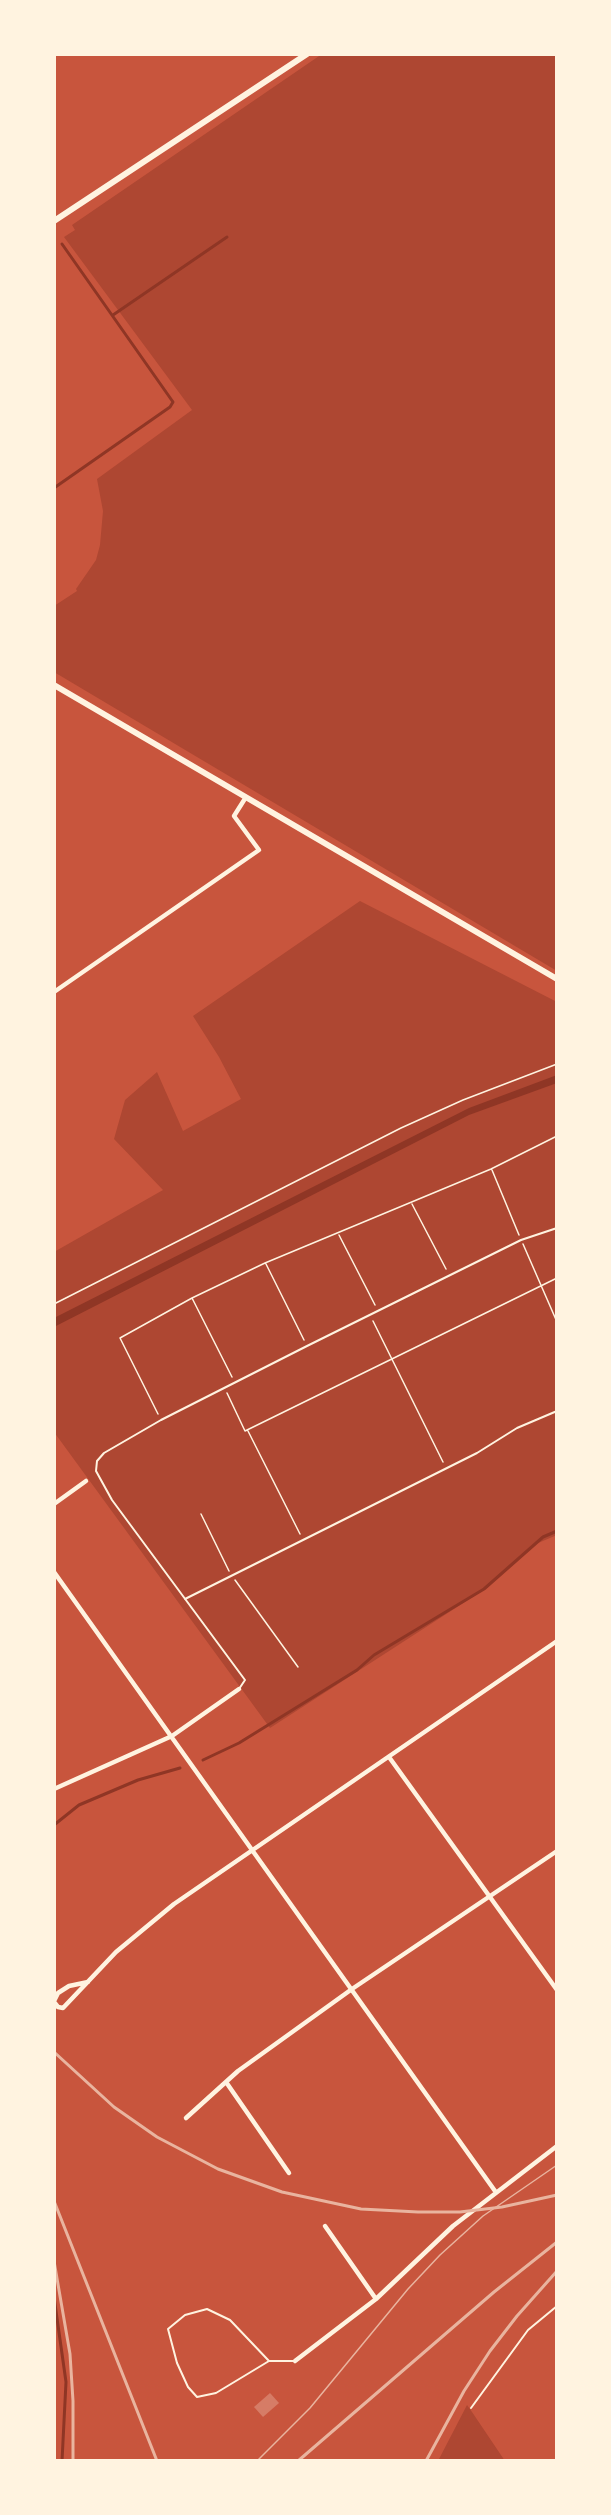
<!DOCTYPE html>
<style>
body{margin:0}
#map{position:relative;width:611px;height:2515px;overflow:hidden;background:#c8553d;font-family:Roboto,sans-serif}
canvas{display:block}
.frame{position:absolute;inset:0;border:56px solid #fff3e0;pointer-events:none}
</style>
<div id="map">
<canvas width="611" height="2515"></canvas>
<div class="frame"></div>
</div>
<script>
const context = document.querySelector('canvas').getContext('2d');
context.lineJoin = 'round';
function fillPath(path, color) { context.fillStyle = color; context.fill(path, 'evenodd'); }
const shape = rows => new Path2D(rows.map(r => 'M' + r).join(''));
function stroke(path, color, width, dash) { context.strokeStyle = color; context.lineWidth = width; context.lineCap = dash ? 'butt' : 'round'; context.setLineDash(dash || []); context.stroke(path); }
fillPath(shape([
 [322,54,557,54,557,971,54,672,54,606,77,591,76,589,96,560,100,545,103,511,97,479,192,410,64,237,75,230,72,225],
 [360,901,557,1002,557,1535,531,1546,488,1587,270,1728,54,1432,54,1252,163,1190,114,1139,125,1100,157,1072,183,1131,241,1099,219,1057,193,1016],
 [467,2405,472,2412,505,2461,438,2461]
]), '#ae4732');
fillPath(shape([
 [557,1075,557,1083,469,1115,54,1327,54,1318,469,1108]
]), '#8f3625');
stroke(shape([
 [113,315,227,237],
 [54,488,170,407,173,402,62,244],
 [203,1760,239,1743,357,1670,374,1655,484,1589,543,1537,557,1531],
 [54,1825,79,1805,138,1780,180,1768],
 [54,2297,66,2382,62,2461]
]), '#8f3625', 3);
fillPath(shape([
 [270,2393,279,2403,263,2417,254,2407]
]), '#d67c66');
stroke(shape([
 [492,1170,519,1235],
 [412,1204,446,1269],
 [339,1235,375,1305],
 [523,1244,557,1322],
 [266,1264,304,1340],
 [192,1298,232,1377],
 [54,1304,401,1128,463,1100,557,1064],
 [373,1321,443,1462],
 [227,1393,245,1431,557,1278],
 [158,1414,120,1338,192,1298,265,1263,491,1169,557,1136],
 [248,1431,300,1534],
 [201,1514,229,1571],
 [235,1580,298,1667]
]), '#fff3e0', 1.5);
stroke(shape([
 [185,1599,477,1453,517,1428,557,1411],
 [239,1689,245,1680,112,1500,96,1471,97,1461,104,1453,161,1420,307,1346,521,1240,557,1228],
 [269,2361,230,2320,207,2309,185,2315,168,2329,177,2363,188,2387,197,2397,216,2393,269,2361,295,2361],
 [471,2408,528,2330,557,2306]
]), '#fff3e0', 2);
stroke(shape([
 [54,992,259,850,234,816,246,797],
 [54,1504,86,1481],
 [54,1572,495,2191],
 [389,1757,557,1990],
 [54,1789,172,1736,239,1689],
 [54,2001,58,1993,69,1986,88,1982],
 [54,2002,58,2007,63,2008,116,1952,174,1904,557,1641],
 [226,2082,289,2173],
 [186,2118,238,2071,352,1989,557,1851],
 [325,2226,376,2299],
 [295,2361,376,2299,453,2226,557,2146]
]), '#fff3e0', 4.5);
stroke(shape([
 [54,221,307,54],
 [54,685,557,979]
]), '#fff3e0', 6);
stroke(shape([
 [257,2461,310,2408,408,2289,440,2255,483,2216,557,2165]
]), '#e9b49f', 1.5);
stroke(shape([
 [54,2052,114,2107,157,2137,218,2169,282,2192,361,2209,418,2212,460,2212,502,2207,557,2195],
 [54,2201,157,2461],
 [54,2261,70,2354,73,2401,73,2461],
 [298,2461,494,2292,557,2242],
 [426,2461,464,2391,490,2351,517,2316,557,2271]
]), '#e9b49f', 3);
</script>
